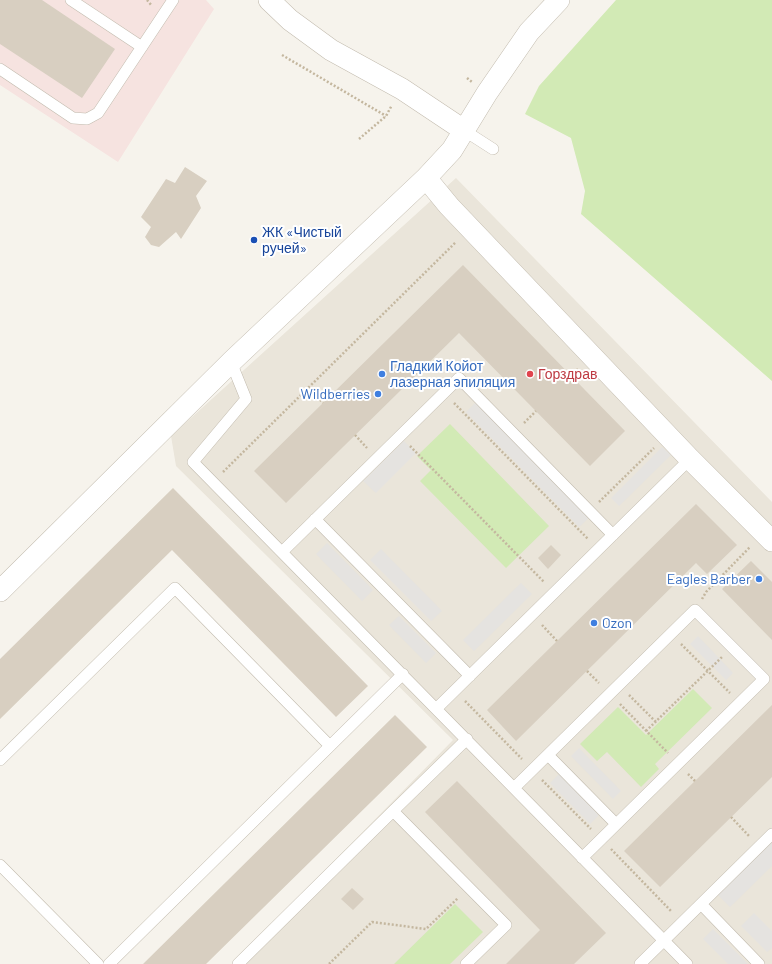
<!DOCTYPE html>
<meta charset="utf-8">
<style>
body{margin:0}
canvas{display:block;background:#f6f3ec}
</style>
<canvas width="772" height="964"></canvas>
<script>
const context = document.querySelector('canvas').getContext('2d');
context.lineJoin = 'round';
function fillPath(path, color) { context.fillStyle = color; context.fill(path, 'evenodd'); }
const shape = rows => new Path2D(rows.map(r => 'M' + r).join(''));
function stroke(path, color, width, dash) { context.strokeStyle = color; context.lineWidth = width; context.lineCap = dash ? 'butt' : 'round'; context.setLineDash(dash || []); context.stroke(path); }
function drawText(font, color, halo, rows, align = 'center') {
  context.font = font + ' Barlow,sans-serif'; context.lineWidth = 4; context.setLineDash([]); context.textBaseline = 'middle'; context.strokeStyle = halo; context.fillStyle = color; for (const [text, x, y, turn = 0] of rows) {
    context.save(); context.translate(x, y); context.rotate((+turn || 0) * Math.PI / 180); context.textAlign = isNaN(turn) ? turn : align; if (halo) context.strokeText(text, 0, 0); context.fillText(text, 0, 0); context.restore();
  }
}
fillPath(shape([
 [456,178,772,502,772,964,233,964,453,740,176,466,171,436]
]), '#eae5da');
fillPath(shape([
 [0,0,206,0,214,9,118,162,0,85]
]), '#f6e3e0');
fillPath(shape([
 [616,0,772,0,772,381,581,214,585,191,571,138,525,114,539,86],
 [450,424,549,526,506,568,420,481,431,470,417,456],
 [693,689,712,708,655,764,659,769,641,787,607,752,597,761,580,744,618,707,646,735],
 [455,904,483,932,450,964,394,964]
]), '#d2eab5');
fillPath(shape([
 [477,401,591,516,579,527,466,412],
 [404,441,416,453,376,493,363,481],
 [662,447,671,455,619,506,611,498],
 [327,543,373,590,362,601,316,554],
 [381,549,442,611,431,621,370,560],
 [521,583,532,594,474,651,463,640],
 [399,616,436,653,426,663,389,625],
 [698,636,733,673,726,680,690,644],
 [579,748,621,791,613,799,571,756],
 [559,774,599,815,590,824,550,783],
 [772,842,772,866,730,907,718,895],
 [754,913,772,931,772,948,767,952,741,926],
 [713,929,748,964,728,964,703,939]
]), '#e5e3e0');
fillPath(shape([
 [0,0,42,0,115,49,82,98,0,44],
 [185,167,207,181,196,196,201,208,181,239,176,232,159,247,151,245,145,237,151,227,141,217,166,179,175,183],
 [463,265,625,431,590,466,459,333,286,503,254,471],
 [173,488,368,686,336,717,172,550,0,719,0,659],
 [696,504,737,545,707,574,696,563,516,741,487,710],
 [551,545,561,555,548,569,538,558],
 [751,561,772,582,772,640,722,589],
 [772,705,772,777,660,887,624,851],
 [395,715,427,747,372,801,206,964,143,964],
 [457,781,606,933,574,964,506,964,540,930,425,812],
 [352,888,364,899,353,910,341,899]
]), '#d8cfc1');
const service = shape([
 [71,0,142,47],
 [0,69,73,118,87,119,98,113,173,0],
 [465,131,493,149],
 [231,362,246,399,193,462,687,964],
 [315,519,470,676],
 [282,552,459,378,613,535],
 [436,709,690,459],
 [548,755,616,824],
 [0,760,175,588,330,746],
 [514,788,695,610,764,679,582,858],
 [0,865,98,964],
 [701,904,759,964],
 [109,964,403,674],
 [238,964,393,811],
 [466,964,506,925,393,811,467,739],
 [640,964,772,834]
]);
const minor = shape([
 [269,0,290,20,331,50,402,89,465,131],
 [426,178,449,206,690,459,772,541],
 [0,591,231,362,426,178,452,150,487,93,529,32,559,0]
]);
stroke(service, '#c2bbae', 12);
stroke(minor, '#c2bbae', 22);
stroke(shape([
 [147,0,152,6],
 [282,55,386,116],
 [467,78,472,82],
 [359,139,386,116,392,105],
 [572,376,578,369],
 [309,388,323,403],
 [454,403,588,539],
 [524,423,536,411],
 [355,435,367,448],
 [410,446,544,582],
 [223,472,456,242],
 [599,502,654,448],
 [702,599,706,592,750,547],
 [542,625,557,641],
 [681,644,730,693],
 [587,671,599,683],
 [629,695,656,722],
 [465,701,522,759],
 [620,704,668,753],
 [646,731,722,657],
 [688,774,695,781],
 [542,780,591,829],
 [731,817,749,836],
 [611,849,672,912],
 [329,964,372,922,426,929,458,898]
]), '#c4b79f', 2.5, [2, 2]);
stroke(service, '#fff', 11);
stroke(minor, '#fff', 21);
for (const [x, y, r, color] of [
 [254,240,4,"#1a4fb4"],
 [382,374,4,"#3f7fe0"],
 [530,374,4,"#e0444e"],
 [378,394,4,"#3f7fe0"],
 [759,579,4,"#3f7fe0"],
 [594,623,4,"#3f7fe0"]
]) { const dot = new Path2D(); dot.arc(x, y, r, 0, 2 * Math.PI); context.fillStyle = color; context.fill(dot); stroke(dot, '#fff', 1.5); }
drawText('14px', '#164399', '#fff', [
 ["ЖК «Чистый",262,232],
 ["ручей»",262,248]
], 'left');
drawText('14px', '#366cbe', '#fff', [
 ["Гладкий Койот",390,366],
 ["лазерная эпиляция",390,382],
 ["Wildberries",370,394,"right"],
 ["Eagles Barber",751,579,"right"],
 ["Ozon",602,623]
], 'left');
drawText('14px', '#be3a42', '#fff', [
 ["Горздрав",538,374]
], 'left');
</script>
